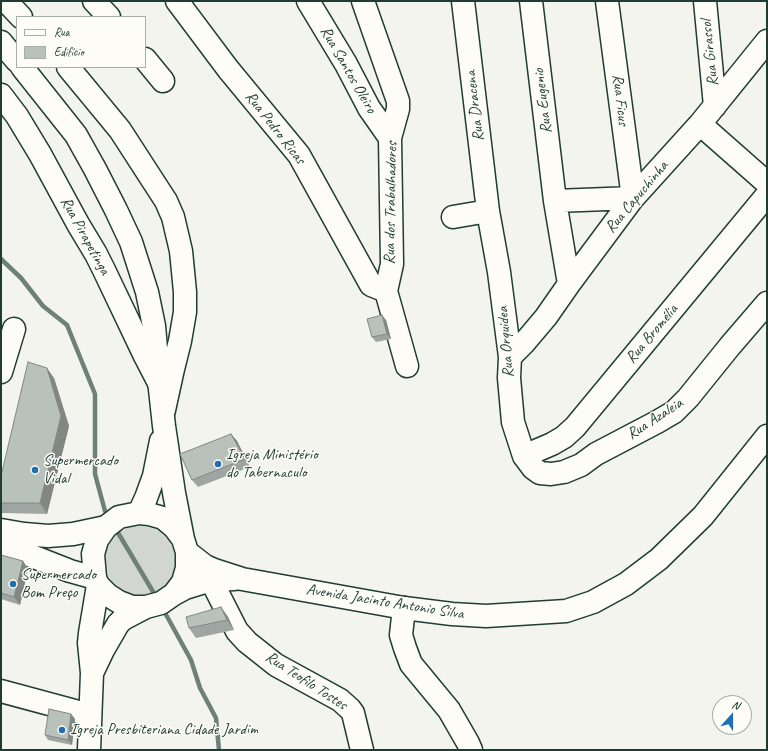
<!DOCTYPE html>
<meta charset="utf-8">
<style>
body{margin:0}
#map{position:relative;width:768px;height:751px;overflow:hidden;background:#f4f4ef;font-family:Caveat,sans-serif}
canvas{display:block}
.frame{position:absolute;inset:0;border:2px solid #1f3d34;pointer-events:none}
.legend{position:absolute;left:16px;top:16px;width:130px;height:52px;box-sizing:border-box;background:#fdfcf7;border:1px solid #a4b0a9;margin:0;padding:5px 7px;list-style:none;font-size:12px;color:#1f3d34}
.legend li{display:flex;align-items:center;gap:8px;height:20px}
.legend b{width:20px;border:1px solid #a4b0a9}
.north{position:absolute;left:712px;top:695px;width:40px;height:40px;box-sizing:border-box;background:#fdfcf7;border:1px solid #a4b0a9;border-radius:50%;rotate:21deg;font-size:11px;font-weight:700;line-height:16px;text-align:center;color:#1f3d34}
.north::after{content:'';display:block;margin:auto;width:14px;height:18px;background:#1f6fb2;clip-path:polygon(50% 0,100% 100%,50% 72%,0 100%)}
</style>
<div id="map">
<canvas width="768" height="751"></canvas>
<div class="frame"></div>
<ul class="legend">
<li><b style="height:5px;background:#fdfcf7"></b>Rua</li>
<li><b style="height:11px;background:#b9c1bb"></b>Edifício</li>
</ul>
<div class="north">N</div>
</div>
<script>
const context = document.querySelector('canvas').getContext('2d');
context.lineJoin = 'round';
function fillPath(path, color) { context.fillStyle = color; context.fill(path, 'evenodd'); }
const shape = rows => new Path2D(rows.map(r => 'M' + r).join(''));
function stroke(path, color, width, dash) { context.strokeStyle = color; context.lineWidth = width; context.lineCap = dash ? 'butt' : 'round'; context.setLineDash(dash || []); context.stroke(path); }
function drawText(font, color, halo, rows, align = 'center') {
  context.font = font + ' Caveat,sans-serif'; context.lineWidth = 3; context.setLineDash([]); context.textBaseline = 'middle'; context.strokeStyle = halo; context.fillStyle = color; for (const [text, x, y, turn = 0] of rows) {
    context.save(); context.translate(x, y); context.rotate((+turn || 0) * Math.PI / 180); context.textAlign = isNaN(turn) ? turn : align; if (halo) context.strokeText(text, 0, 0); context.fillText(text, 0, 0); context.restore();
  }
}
fillPath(shape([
 '105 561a35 35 0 1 1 70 0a35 35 0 1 1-70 0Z'
]), '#d1d6d1');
stroke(shape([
 [1,259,21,278,43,306,67,325,95,394,95,474,105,511,108,515],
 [117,531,155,595],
 [164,611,191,660,200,688,216,718,219,750]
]), '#6e8179', 4.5);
const minor = shape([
 [6,1,21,17],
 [94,1,109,17],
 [177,1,228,69,299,155,371,285,386,291,407,366],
 [308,1,346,64,369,108,390,138],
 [363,1,398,101,398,109,390,138,392,264,386,291],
 [463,1,488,211,499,272,510,357,509,378,513,422,524,456,533,468,540,473,551,474,564,472,581,465,596,454,657,422,674,412,688,398,730,346,767,303],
 [531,1,555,201,569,284],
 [607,1,633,198],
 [705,1,715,106],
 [145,59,163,81],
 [68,67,120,130,166,201,173,217,181,251,185,292,185,312,180,341,173,369,164,410],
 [1,95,17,116,40,154,78,224,96,254,104,270,145,356,159,383],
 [700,124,767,183],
 [555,201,633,198],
 [453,217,488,211],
 [510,357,524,343,546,317,569,284,633,198,700,124,767,41],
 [1,372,14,329],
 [524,456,552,444,564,437,575,427,767,195],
 [1,530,24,534,48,536,73,534,106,527],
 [1,546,24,553,70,571,95,578],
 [211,580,237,631,247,642,276,665,340,700,350,709,353,713,362,750],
 [404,608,401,635,405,648,411,664,449,710,468,743,471,750],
 [1,691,90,715]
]);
const major = shape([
 [1,42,17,61],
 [22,67,76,135,95,169,116,210,131,242,147,292,154,326,158,371,164,426,174,493,183,539],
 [139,513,149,514,163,518,174,527,183,539,187,552,187,568,183,582,174,594,161,603,146,607,132,607,119,602,108,595,98,585,95,578,93,554,97,540,106,527,119,517,139,513],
 [139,513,146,498,154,476,161,441],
 [187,552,205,566,214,570,242,579,404,608,452,614,486,616,566,611,593,602,626,584,659,559,703,516,767,436],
 [174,594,185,588,211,580,234,579],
 [92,673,103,650,118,624,123,619,146,607],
 [89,750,92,673,89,643,90,633,98,585]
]);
stroke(minor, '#1f3d34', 25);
stroke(major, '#1f3d34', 25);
stroke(minor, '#fdfcf7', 22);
stroke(major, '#fdfcf7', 22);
fillPath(shape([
 [386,320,391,339,376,342,372,337],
 [54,378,69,426,47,514,2,513,1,512,1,476],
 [231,434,237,441,250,467,198,487,192,480],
 [1,555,23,561,28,569,20,605,1,599],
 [221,607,228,617,234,630,196,638,189,628],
 [71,714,75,719,72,745,48,740,45,735]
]), '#9fa6a1');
fillPath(shape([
 [382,315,386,320,391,339,387,334],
 [47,368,54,378,69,426,47,514,40,503],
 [231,434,237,441,250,467,245,459],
 [23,561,28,569,20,605,14,597],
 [221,607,228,617,234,630,227,620],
 [71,714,75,719,72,745,68,740]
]), '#828783');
const building = shape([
 [382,315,387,334,372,337,367,319,382,315],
 [28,362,47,368,61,416,40,503,1,503,1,476,28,362],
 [231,434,245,459,192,480,180,454,231,434],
 [1,555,23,561,14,597,1,593,1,555],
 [221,607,227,620,189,628,186,617,221,607],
 [49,709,71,714,68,740,45,735,49,709]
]);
fillPath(building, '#b9c1bb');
stroke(building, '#828783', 1);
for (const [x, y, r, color] of [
 [218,464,4,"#1f6fb2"],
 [35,470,4,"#1f6fb2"],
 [13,584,4,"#1f6fb2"],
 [62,730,4,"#1f6fb2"]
]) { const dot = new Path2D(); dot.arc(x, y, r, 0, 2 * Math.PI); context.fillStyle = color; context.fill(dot); stroke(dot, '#fdfcf7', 1.5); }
drawText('16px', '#1f3d34', '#fdfcf7', [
 ["Rua Girassol",710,53,-96],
 ["Rua Santos Oleiro",348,70,60],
 ["Rua Ficus",620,100,83],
 ["Rua Eugenio",543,101,-97],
 ["Rua Dracena",475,106,-97],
 ["Rua Pedro Ricas",275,128,52],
 ["Rua Capuchinha",637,197,-50],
 ["Rua dos Trabalhadores",391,203,-89],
 ["Rua Pirapetinga",85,236,61],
 ["Rua Bromélia",652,334,-50],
 ["Rua Orquidea",506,342,-95],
 ["Rua Azaleia",655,419,-33],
 ["Avenida Jacinto Antonio Silva",385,602,9],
 ["Rua Teofilo Tostes",306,681,33]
]);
drawText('16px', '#1f3d34', '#fdfcf7', [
 ["Igreja Ministério",226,455],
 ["do Tabernaculo",226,473],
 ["Supermercado",43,461],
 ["Vidal",43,479],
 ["Supermercado",21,575],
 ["Bom Preço",21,593],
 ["Igreja Presbiteriana Cidade Jardim",70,730]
], 'left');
</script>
